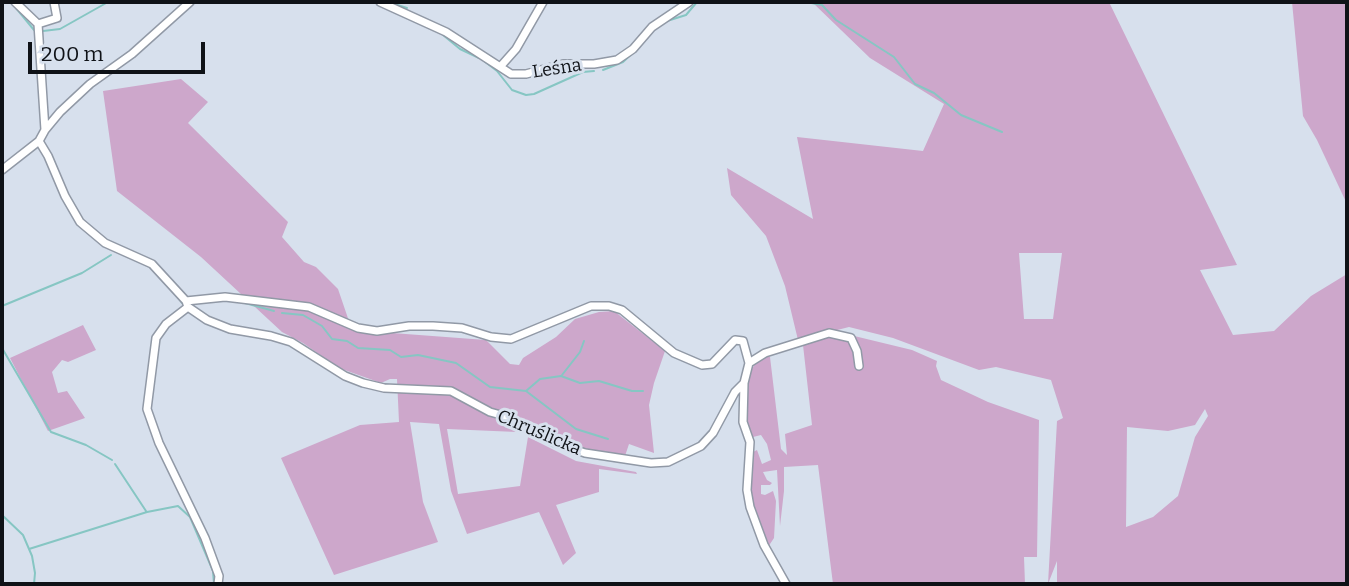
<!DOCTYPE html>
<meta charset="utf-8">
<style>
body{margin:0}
#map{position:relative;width:1349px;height:586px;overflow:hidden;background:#d7e0ed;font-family:Bitter,serif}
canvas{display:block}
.frame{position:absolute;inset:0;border:4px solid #0f1217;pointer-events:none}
.scale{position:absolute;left:28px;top:42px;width:177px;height:32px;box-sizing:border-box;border:4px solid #0f1217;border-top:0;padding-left:9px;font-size:21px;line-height:24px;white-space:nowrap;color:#0f1217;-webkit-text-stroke:5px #d7e0ed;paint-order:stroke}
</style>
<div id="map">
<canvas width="1349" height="586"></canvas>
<div class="frame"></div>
<div class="scale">200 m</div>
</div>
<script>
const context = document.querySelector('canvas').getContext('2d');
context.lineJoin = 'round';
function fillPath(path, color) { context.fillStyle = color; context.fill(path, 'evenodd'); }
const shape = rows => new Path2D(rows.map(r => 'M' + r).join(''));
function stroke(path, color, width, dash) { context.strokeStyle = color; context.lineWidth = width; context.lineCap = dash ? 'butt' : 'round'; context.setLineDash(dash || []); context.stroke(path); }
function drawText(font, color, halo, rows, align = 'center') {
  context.font = font + ' Bitter,serif'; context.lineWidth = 6; context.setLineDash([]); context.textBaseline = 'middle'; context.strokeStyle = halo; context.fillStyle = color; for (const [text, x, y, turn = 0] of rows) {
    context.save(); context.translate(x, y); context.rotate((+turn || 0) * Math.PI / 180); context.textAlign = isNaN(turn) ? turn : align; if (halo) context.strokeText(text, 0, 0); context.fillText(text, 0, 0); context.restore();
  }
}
fillPath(shape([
 [812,2,1109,2,1237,265,1200,270,1233,335,1274,331,1311,296,1347,274,1347,394,1345,393,1347,395,1347,584,1057,584,1057,561,1048,584,1057,421,1063,418,1051,380,996,367,979,370,893,338,849,327,798,340,785,286,766,236,731,195,727,168,813,219,797,137,923,151,944,104,870,58],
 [1019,253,1062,253,1053,319,1024,319],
 [1205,409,1208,416,1195,437,1178,496,1153,517,1126,527,1127,427,1168,431,1195,425],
 [1292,2,1347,2,1347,204,1317,140,1303,116],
 [181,79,208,102,188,123,288,222,282,237,304,262,316,267,338,289,352,330,486,340,510,364,519,365,523,358,556,337,575,319,599,312,614,311,665,351,654,383,649,405,654,453,629,444,625,456,601,454,559,441,537,428,518,428,517,432,447,429,458,494,520,486,528,437,576,461,636,472,637,474,599,469,599,492,556,505,576,553,563,565,539,512,467,534,451,491,439,424,410,422,423,502,438,542,334,575,281,458,360,425,399,422,397,379,390,379,381,383,339,368,303,343,282,332,201,257,117,191,103,91],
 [83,325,96,350,68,362,62,360,52,372,58,393,67,391,85,418,48,431,10,358],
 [846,334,912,350,937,361,936,366,941,380,988,402,1039,420,1037,557,1024,557,1025,584,833,584,818,465,784,467,784,491,780,526,777,470,763,472,767,480,772,483,770,485,761,485,761,494,765,495,773,491,776,501,774,538,768,547,754,509,750,493,753,452,757,450,762,464,771,460,767,444,761,435,753,437,746,425,744,400,749,374,755,364,767,356,770,357,781,449,787,455,785,434,812,425,803,345,827,336]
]), '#cda7cb');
stroke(shape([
 [388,2,407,8],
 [806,2,822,5,836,20,894,57,915,84,934,93,961,115,1002,132],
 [16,8,34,30],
 [667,21,686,15,697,2],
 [43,31,60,29,108,2],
 [443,35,460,49,479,58],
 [484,61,497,71,512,90,526,95,534,94,583,72,594,71],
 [603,70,623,62,638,48],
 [176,295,183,304],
 [245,303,274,311],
 [2,306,82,273,111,255],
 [282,313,303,315,322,326,332,339,347,341,358,348,390,350,401,357,418,355,456,363,490,387,526,391,540,379,561,376,580,383,599,381,632,391,643,391],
 [2,348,51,432,86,445,112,460],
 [562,375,580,352,584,341],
 [526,391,576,429,608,439],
 [115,464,146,511],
 [2,515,23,535,32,556,35,573,34,584],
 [29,549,147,512,178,506,190,517,213,571,214,584]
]), '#86c6c3', 2);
const minor = shape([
 [15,2,38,24,57,18,54,2],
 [380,2,446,32,511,74,526,74,563,64,594,64,617,60,633,49,652,27,689,2],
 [38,24,45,130],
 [500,67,516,49,543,2],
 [39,141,45,130,60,112,90,84,132,54,190,2],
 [2,170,39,141,48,156,65,196,80,222,105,243,152,264,186,301,188,307,207,320,230,329,271,336,291,342,345,376,363,383,384,388,451,391,490,412,508,417,553,442,585,453,651,463,668,462,701,446,713,433,735,392,744,383,749,363,743,341,735,340,712,364,702,365,674,353,622,310,609,306,591,306,511,339,491,337,462,328,433,326,409,326,377,331,358,328,309,307,225,297,186,301],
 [188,307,166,324,156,338,147,409,159,443,205,538,219,576,218,584],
 [749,363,765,353,829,333,851,338,857,351,859,366],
 [744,383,743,422,750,442,747,490,750,507,764,545,786,584]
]);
stroke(minor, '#9199a6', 10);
stroke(minor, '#fff', 7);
drawText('18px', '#0f1217', '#d7e0ed', [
 ["Leśna",557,69,-9],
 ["Chruślicka",539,433,23]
]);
</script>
